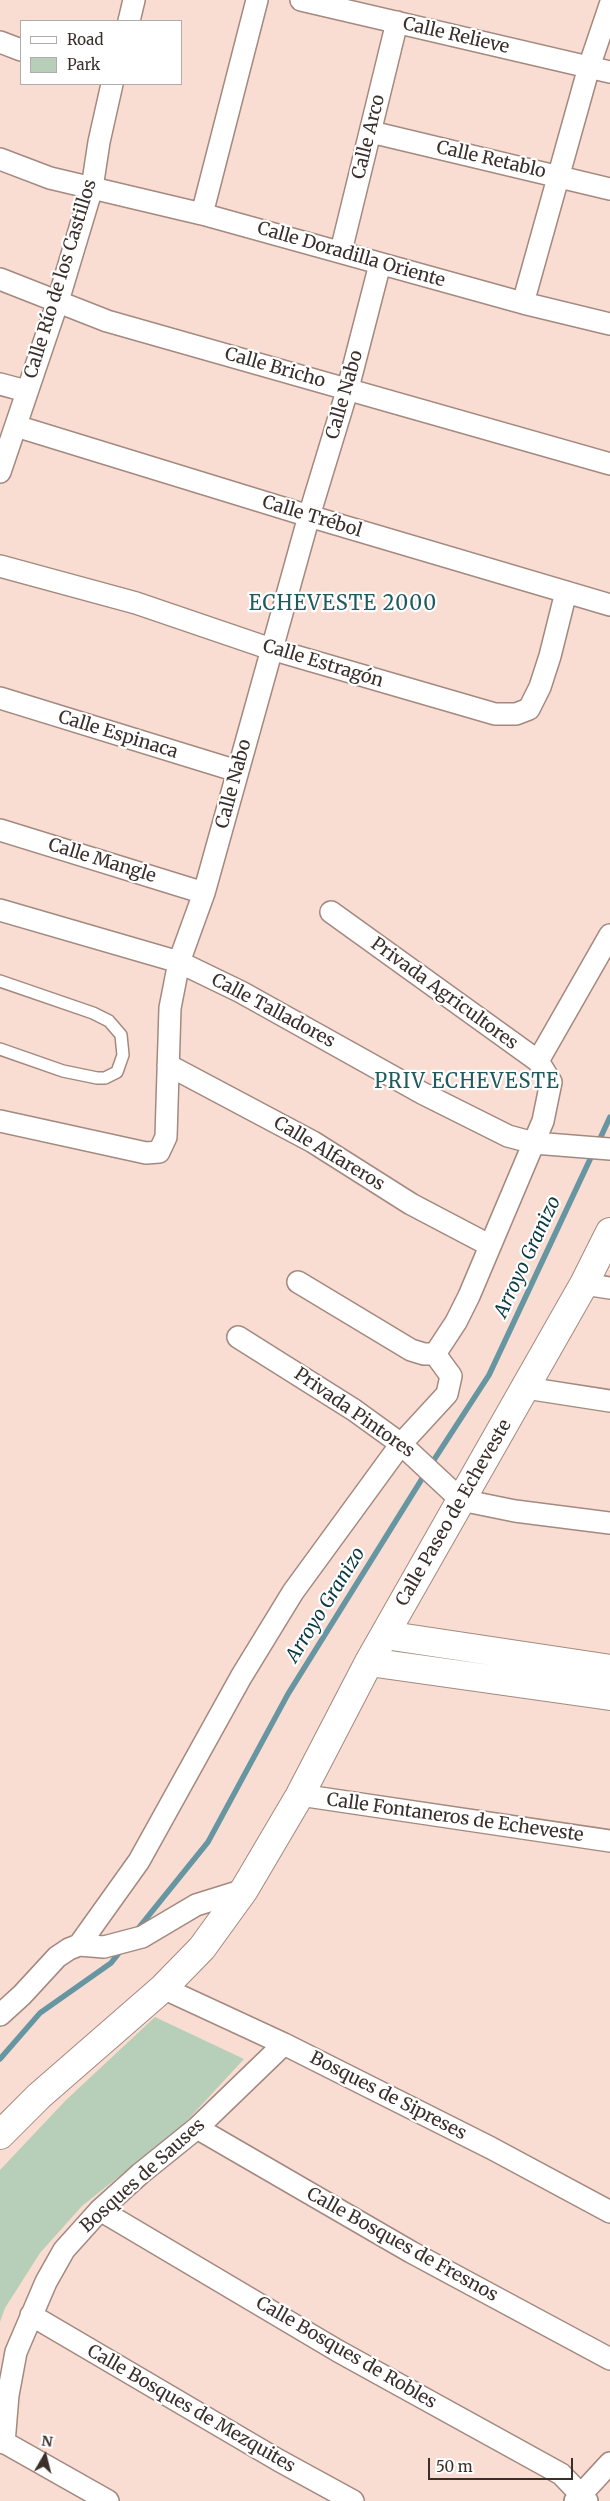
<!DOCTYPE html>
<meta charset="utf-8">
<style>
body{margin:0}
#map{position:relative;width:610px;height:2501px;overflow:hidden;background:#f9ddd2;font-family:Merriweather,serif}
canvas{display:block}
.legend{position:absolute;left:20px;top:20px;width:162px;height:65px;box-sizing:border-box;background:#fff;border:1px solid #b0acaa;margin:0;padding:6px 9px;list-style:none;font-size:15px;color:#3a2f2b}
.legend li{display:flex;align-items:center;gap:10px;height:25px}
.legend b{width:25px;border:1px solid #b0acaa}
.north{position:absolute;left:20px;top:2431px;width:50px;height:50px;-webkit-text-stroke:4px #fff;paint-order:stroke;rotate:8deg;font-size:14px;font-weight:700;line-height:20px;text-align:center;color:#3a2f2b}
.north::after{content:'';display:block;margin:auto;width:18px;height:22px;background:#3a2f2b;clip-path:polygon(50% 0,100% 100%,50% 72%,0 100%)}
.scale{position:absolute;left:428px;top:2458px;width:145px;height:22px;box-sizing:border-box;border:2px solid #3a2f2b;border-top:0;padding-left:6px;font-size:15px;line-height:18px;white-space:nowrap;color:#3a2f2b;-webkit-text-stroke:4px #fff;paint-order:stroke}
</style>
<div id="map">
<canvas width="610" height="2501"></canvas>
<ul class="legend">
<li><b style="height:6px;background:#fff"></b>Road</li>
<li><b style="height:14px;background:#b7cfb8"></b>Park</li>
</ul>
<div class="north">N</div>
<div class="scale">50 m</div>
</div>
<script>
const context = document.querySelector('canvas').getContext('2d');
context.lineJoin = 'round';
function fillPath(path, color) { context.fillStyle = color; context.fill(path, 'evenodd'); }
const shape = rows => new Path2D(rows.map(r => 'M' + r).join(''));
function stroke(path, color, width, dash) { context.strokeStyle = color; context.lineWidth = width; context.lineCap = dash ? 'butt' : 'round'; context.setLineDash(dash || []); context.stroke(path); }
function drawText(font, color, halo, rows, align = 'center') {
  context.font = font + ' Merriweather,serif'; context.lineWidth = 4.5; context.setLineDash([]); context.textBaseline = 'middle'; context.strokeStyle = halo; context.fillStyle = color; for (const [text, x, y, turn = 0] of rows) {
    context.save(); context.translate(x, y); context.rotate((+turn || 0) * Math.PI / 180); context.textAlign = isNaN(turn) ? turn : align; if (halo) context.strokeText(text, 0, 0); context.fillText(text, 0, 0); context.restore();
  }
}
fillPath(shape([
 [155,2017,244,2059,183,2125,82,2206,40,2253,5,2308,0,2322,0,2170,66,2100]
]), '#b7cfb8');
stroke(shape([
 [598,1143,610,1117],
 [430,1466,489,1375,593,1153],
 [137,1930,208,1842,288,1694,425,1474],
 [0,2059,40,2013,111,1963,122,1949]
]), '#6696a1', 5.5);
const lane = shape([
 [0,981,93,1013,109,1021,121,1035,123,1055,117,1072,105,1078,97,1078,63,1071,0,1049]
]);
const street = shape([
 [301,0,610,72],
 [129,21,134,0],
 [0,42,21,50],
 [371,132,610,189],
 [0,159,50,178,202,214,523,303,610,324],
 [202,214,257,0],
 [341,251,397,22],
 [0,279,107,321,610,464],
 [523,303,589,67,610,5],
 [0,384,26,391],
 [16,426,309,516,610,605],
 [0,472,58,301,92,188,99,142,112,84],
 [0,566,136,603,271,649,495,714,516,714,529,709,540,687,550,656,566,592],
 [0,698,237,771],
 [0,830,204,893],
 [0,910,179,962,241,992,422,1093,508,1136,534,1143,610,1149],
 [331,912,538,1061,551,1082,543,1121,469,1296,456,1322,435,1354],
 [538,1061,610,935],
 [168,1065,313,1142,411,1204,489,1245],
 [0,1121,146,1153,159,1152,166,1137,170,1008,179,962,204,893,309,516,348,388,380,264],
 [298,1282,411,1350,424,1354,435,1354],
 [584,1284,610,1288],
 [238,1337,354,1410,401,1444,461,1500,515,1511,610,1523],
 [526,1388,610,1401],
 [300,1795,610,1841],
 [79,1945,139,1861,241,1677,293,1592,401,1444,447,1394,451,1376,435,1354],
 [163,1988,284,2044,491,2148,610,2212],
 [0,2015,22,1995,57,1957,69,1949,79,1945,104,1947,142,1937,196,1905,244,1890],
 [197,2128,411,2252,610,2359],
 [100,2210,338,2351,561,2474,587,2501],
 [31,2315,278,2460,353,2501],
 [0,2440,108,2501],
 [4,2443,8,2395,16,2352,46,2282,64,2250,100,2210,140,2174,197,2128,284,2044],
 [575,2501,610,2463]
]);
const secondary = shape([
 [385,1635,610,1669],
 [369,1662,610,1696],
 [0,2135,39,2096,163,1988,202,1948,244,1890,300,1795,369,1662,584,1284,610,1232]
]);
stroke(lane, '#a3897f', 14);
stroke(street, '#a3897f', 24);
stroke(secondary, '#a3897f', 30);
stroke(lane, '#fff', 11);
stroke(street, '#fff', 21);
stroke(secondary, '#fff', 28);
drawText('18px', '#3a2f2b', '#fff', [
 ["Calle Relieve",456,36,13],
 ["Calle Arco",369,137,-76],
 ["Calle Retablo",491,160,13],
 ["Calle Doradilla Oriente",351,255,16],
 ["Calle Río de los Castillos",61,279,-73],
 ["Calle Bricho",275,368,16],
 ["Calle Nabo",345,395,-74],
 ["Calle Trébol",312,517,17],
 ["Calle Estragón",323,664,17],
 ["Calle Espinaca",118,735,17],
 ["Calle Nabo",234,784,-75],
 ["Calle Mangle",102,861,17],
 ["Privada Agricultores",444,994,36],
 ["Calle Talladores",273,1011,28],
 ["Calle Alfareros",329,1154,31],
 ["Privada Pintores",354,1413,35],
 ["Calle Paseo de Echeveste",454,1513,-60],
 ["Calle Fontaneros de Echeveste",455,1818,8],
 ["Bosques de Sipreses",388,2096,27],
 ["Bosques de Sauses",143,2176,-42],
 ["Calle Bosques de Fresnos",402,2245,29],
 ["Calle Bosques de Robles",346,2353,30],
 ["Calle Bosques de Mezquites",191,2409,30]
]);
drawText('italic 19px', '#093942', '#fff', [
 ["Arroyo Granizo",528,1257,-65],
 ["Arroyo Granizo",326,1605,-58]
]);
context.letterSpacing = '1px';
drawText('20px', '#1f5a5d', '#fff', [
 ["ECHEVESTE 2000",343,604],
 ["PRIV ECHEVESTE",467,1082]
]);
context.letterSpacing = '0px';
</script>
